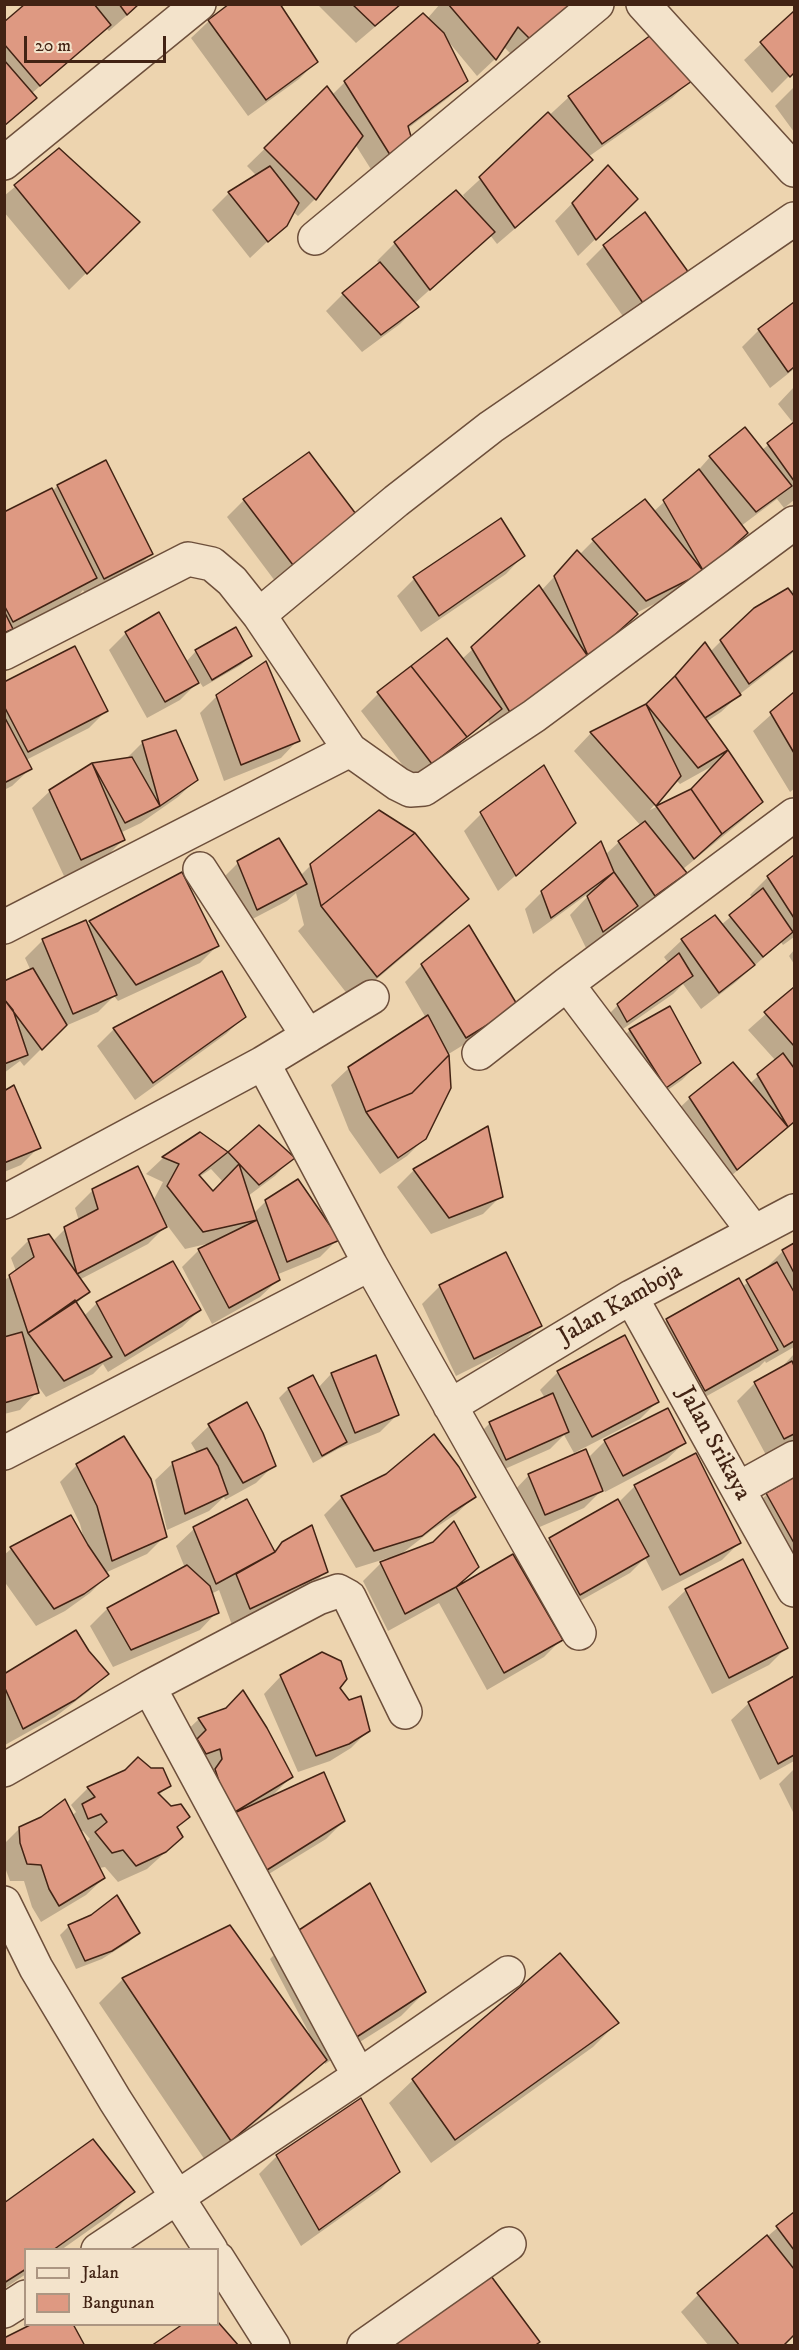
<!DOCTYPE html>
<style>
body{margin:0}
#map{position:relative;width:799px;height:2350px;overflow:hidden;background:#edd4af;font-family:"IM FELL DW Pica",serif}
canvas{display:block}
.frame{position:absolute;inset:0;border:6px solid #422314;pointer-events:none}
.legend{position:absolute;left:24px;top:2248px;width:195px;height:78px;box-sizing:border-box;background:#f3e3cb;border:2px solid #ac9682;margin:0;padding:8px 10px;list-style:none;font-size:18px;color:#422314}
.legend li{display:flex;align-items:center;gap:12px;height:30px}
.legend b{width:30px;border:2px solid #ac9682}
.scale{position:absolute;left:24px;top:36px;width:142px;height:27px;box-sizing:border-box;border:3px solid #422314;border-top:0;padding-left:8px;font-size:18px;line-height:21px;white-space:nowrap;color:#422314;-webkit-text-stroke:4px #f3e3cb;paint-order:stroke}
</style>
<div id="map">
<canvas width="799" height="2350"></canvas>
<div class="frame"></div>
<ul class="legend">
<li><b style="height:8px;background:#f3e3cb"></b>Jalan</li>
<li><b style="height:16px;background:#de9982"></b>Bangunan</li>
</ul>
<div class="scale">20 m</div>
</div>
<script>
const context = document.querySelector('canvas').getContext('2d');
context.lineJoin = 'round';
function fillPath(path, color) { context.fillStyle = color; context.fill(path, 'evenodd'); }
const shape = rows => new Path2D(rows.map(r => 'M' + r).join(''));
function stroke(path, color, width, dash) { context.strokeStyle = color; context.lineWidth = width; context.lineCap = dash ? 'butt' : 'round'; context.setLineDash(dash || []); context.stroke(path); }
function drawText(font, color, halo, rows, align = 'center') {
  context.font = font + ' "IM FELL DW Pica",serif'; context.lineWidth = 4.5; context.setLineDash([]); context.textBaseline = 'middle'; context.strokeStyle = halo; context.fillStyle = color; for (const [text, x, y, turn = 0] of rows) {
    context.save(); context.translate(x, y); context.rotate((+turn || 0) * Math.PI / 180); context.textAlign = isNaN(turn) ? turn : align; if (halo) context.strokeText(text, 0, 0); context.fillText(text, 0, 0); context.restore();
  }
}
fillPath(shape([
 [28,4,140,4,109,31,106,28,31,94,35,98,4,126,4,24],
 [231,4,316,62,299,79,248,116,191,38,209,21],
 [317,4,402,4,356,43],
 [440,4,578,4,520,63,503,46,495,59,477,76,448,41,466,81,448,98,407,129,379,182,355,144,315,199,298,216,292,211,285,225,250,258,212,210,229,193,257,176,247,166,327,88,332,95,345,82,427,19],
 [794,13,794,71,772,93,744,60],
 [655,34,690,81,672,98,588,157,591,160,574,178,497,244,490,235,414,304,417,307,400,324,362,352,326,311,343,294,380,264,377,261,395,243,456,192,466,203,467,202,463,195,569,97],
 [794,87,794,132,775,106],
 [59,150,138,222,69,290,4,212,4,196],
 [590,185,618,217,578,256,555,221],
 [645,214,687,273,627,322,586,264,604,246],
 [794,304,794,369,770,388,742,347,759,330],
 [794,387,794,500,784,508,777,499,741,526,746,533,685,589,636,613,619,631,570,675,493,731,488,721,414,780,361,711,378,694,462,659,539,588,541,591,577,552,579,555,593,541,653,512,694,475,710,457,762,450,794,424,778,404],
 [105,462,151,554,134,571,86,596,83,590,78,596,4,635,4,514,52,492,57,486],
 [244,500,360,521,278,585,227,517],
 [523,556,506,574,421,632,397,596,414,579],
 [794,589,794,652,740,694,721,712,706,722,761,802,744,819,683,869,685,872,668,890,637,913,634,908,619,924,586,948,570,915,590,894,589,893,533,934,525,909,542,892,605,855,619,842,641,826,574,751,591,733,647,705,704,644,710,652,721,641],
 [716,764,691,790,650,810,676,780,680,784],
 [126,633,186,662,196,651,250,656,241,665,203,687,199,681,180,700,147,718,109,650],
 [4,684,106,711,89,728,26,760,30,769,12,786,4,790],
 [794,694,794,789,790,792,753,731],
 [217,696,298,740,281,758,224,781,200,713],
 [143,742,196,780,178,797,141,823,120,833,123,840,106,857,64,876,32,808,50,791,93,764,126,759],
 [481,814,556,840,498,891,464,831],
 [794,856,794,937,783,945,781,942,736,982,701,1009,683,984,673,994,610,1038,600,1023,618,1005,669,964,664,957,682,940,721,925,753,898,750,895,768,877],
 [238,863,300,876,311,865,467,899,443,923,352,1000,298,931,304,925,296,893,287,901,239,926,221,880],
 [181,874,218,945,200,963,118,1001,114,996,98,1012,63,1027,24,1066,20,1061,4,1073,4,982,31,971,25,958,43,940,86,926],
 [794,950,794,964,789,956],
 [422,965,499,1023,447,1055,425,1138,407,1156,380,1174,349,1130,331,1085,349,1068,426,1018,405,982],
 [794,989,794,1123,719,1186,672,1115,690,1098,733,1064,749,1084,776,1061,748,1030],
 [244,1017,226,1034,135,1100,97,1046,114,1029],
 [630,1030,700,1062,682,1080,648,1104,613,1047],
 [4,1093,39,1147,21,1165,4,1172],
 [259,1127,292,1158,275,1176,248,1196,253,1214,266,1201,338,1239,320,1257,276,1275,278,1280,260,1297,212,1324,182,1267,199,1250,211,1243,185,1249,167,1225,148,1244,79,1280,88,1292,76,1304,84,1316,97,1303,173,1263,200,1310,182,1327,108,1372,103,1364,93,1374,46,1397,35,1382,37,1392,20,1410,4,1414,4,1339,7,1338,4,1332,4,1281,16,1271,11,1258,28,1241,49,1235,53,1241,65,1229,79,1221,75,1208,93,1190,153,1201,163,1182,146,1174,163,1158,200,1134,229,1153],
 [211,1169,223,1182,213,1193,199,1177],
 [414,1170,501,1196,483,1214,431,1234,397,1187],
 [794,1245,794,1347,766,1363,765,1361,759,1367,687,1407,649,1338,667,1320,742,1287,765,1269,783,1251],
 [505,1254,540,1326,522,1343,456,1376,422,1304,440,1286],
 [794,1354,794,1440,766,1455,737,1401,755,1383,779,1370],
 [558,1372,658,1401,640,1419,574,1453,564,1435,550,1449,489,1476,472,1441,490,1423,545,1398,540,1390],
 [331,1374,397,1415,380,1432,338,1449,313,1463,279,1398,288,1389,312,1377,318,1388],
 [246,1404,274,1465,256,1483,225,1500,224,1497,209,1511,167,1530,155,1480,173,1463,197,1453,191,1443,209,1426],
 [605,1441,684,1443,666,1460,605,1492,603,1489,584,1508,528,1532,512,1493,529,1475,588,1458],
 [77,1465,165,1536,147,1554,105,1573,107,1576,90,1593,65,1611,36,1626,4,1581,4,1555,11,1549,71,1517,84,1539,80,1524,60,1482],
 [387,1476,474,1497,456,1514,432,1530,400,1555,477,1566,457,1587,561,1640,544,1657,487,1690,439,1603,388,1631,363,1581,380,1564,389,1560,388,1558,356,1568,324,1515,342,1497],
 [794,1478,794,1583,750,1512,767,1494],
 [635,1486,739,1543,722,1560,662,1591,645,1558,630,1573,562,1611,532,1556,550,1539,618,1503],
 [246,1501,274,1553,283,1543,326,1571,309,1589,232,1625,219,1590,211,1594,217,1612,200,1630,113,1667,90,1626,107,1609,185,1568,176,1546,194,1529],
 [686,1590,786,1648,769,1665,712,1694,668,1607],
 [88,1652,107,1674,89,1691,55,1717,5,1745,4,1676],
 [281,1676,338,1688,369,1730,351,1748,330,1761,298,1772,264,1694],
 [794,1678,794,1761,760,1780,731,1720,749,1703],
 [225,1710,291,1777,270,1798,344,1821,326,1839,241,1891,181,1736,199,1719],
 [794,1769,794,1814,779,1784],
 [125,1771,169,1785,158,1796,170,1807,188,1817,176,1828,182,1837,147,1869,118,1882,105,1867,99,1868,104,1878,86,1895,41,1922,32,1907,24,1881,10,1881,4,1865,4,1844,20,1828,72,1816,76,1812,71,1805,88,1788],
 [83,1831,90,1839,86,1843,80,1832],
 [69,1926,138,1933,129,1942,102,1959,76,1969,60,1935],
 [230,1927,307,2034,309,2033,270,1959,294,1935,425,1992,401,2016,325,2064,324,2061,302,2083,207,2163,99,2003,123,1979],
 [617,2023,593,2047,431,2163,389,2103,413,2080],
 [360,2100,398,2171,381,2189,301,2246,259,2174,276,2157],
 [133,2192,109,2216,61,2250,26,2250,26,2274,4,2289,4,2205],
 [794,2214,794,2336,784,2346,709,2346,681,2312,699,2294]
]), '#0003');
const building = shape([
 [25,4,94,4,111,25,40,86,4,44,4,22,25,4],
 [119,4,139,4,127,15,119,4],
 [229,4,280,4,318,62,266,100,208,20,229,4],
 [352,4,401,4,375,26,352,4],
 [448,4,581,4,538,47,518,27,496,60,448,4],
 [794,11,794,73,790,77,760,42,794,11],
 [423,13,444,33,468,81,408,126,414,147,397,166,344,81,423,13],
 [655,32,692,81,602,144,568,96,655,32],
 [4,60,37,98,4,126,4,60],
 [327,86,363,136,316,200,264,148,327,86],
 [548,112,593,160,515,228,479,177,548,112],
 [59,148,140,222,87,274,14,185,59,148],
 [608,165,638,199,596,240,572,203,608,165],
 [270,166,299,203,287,226,268,242,228,192,270,166],
 [456,190,495,232,430,290,394,242,456,190],
 [645,212,689,273,645,306,603,245,645,212],
 [380,262,419,307,381,335,342,293,380,262],
 [794,302,794,367,788,372,758,329,794,302],
 [794,422,794,481,767,443,794,422],
 [745,427,792,486,756,512,709,456,745,427],
 [309,452,362,522,296,569,243,499,309,452],
 [106,460,153,554,104,579,57,485,106,460],
 [699,469,748,533,704,572,663,500,699,469],
 [52,488,97,578,13,622,4,605,4,512,52,488],
 [645,499,704,572,646,601,592,539,645,499],
 [501,518,525,556,439,616,413,577,501,518],
 [577,550,638,614,589,658,554,576,577,550],
 [539,585,589,658,511,714,471,647,539,585],
 [788,588,794,596,794,650,749,684,720,640,754,608,788,588],
 [4,611,13,629,4,633,4,611],
 [159,612,199,683,165,702,125,632,159,612],
 [236,627,252,656,212,680,195,650,236,627],
 [447,638,502,709,467,737,411,666,447,638],
 [705,642,741,695,705,718,675,676,705,642],
 [75,646,108,711,28,752,4,706,4,682,75,646],
 [266,661,300,741,241,765,216,695,266,661],
 [411,666,467,737,432,764,377,692,411,666],
 [675,676,728,750,698,768,646,704,675,676],
 [794,692,794,753,770,712,794,692],
 [646,704,681,776,656,806,590,732,646,704],
 [4,716,32,769,4,783,4,716],
 [176,730,198,780,160,806,142,741,176,730],
 [728,750,763,802,722,834,691,789,728,750],
 [132,757,160,806,125,823,92,763,132,757],
 [92,763,125,840,81,860,49,790,92,763],
 [544,765,576,823,516,876,480,812,544,765],
 [691,789,722,834,694,859,656,806,691,789],
 [379,810,415,833,321,906,310,864,379,810],
 [645,821,687,873,655,896,618,841,645,821],
 [415,833,469,899,377,977,321,906,415,833],
 [279,838,307,884,257,910,237,861,279,838],
 [601,841,614,872,551,918,541,891,601,841],
 [794,855,794,918,767,876,794,855],
 [182,872,219,946,136,985,89,921,182,872],
 [614,872,638,906,603,932,587,896,614,872],
 [763,888,793,932,763,957,729,915,763,888],
 [715,915,755,965,719,993,681,939,715,915],
 [86,920,117,995,73,1014,42,939,86,920],
 [469,925,518,1006,466,1038,421,964,469,925],
 [679,953,693,976,627,1022,617,1004,679,953],
 [33,968,67,1025,42,1050,4,999,4,981,33,968],
 [222,971,246,1017,153,1083,113,1028,222,971],
 [794,987,794,1046,764,1012,794,987],
 [4,999,13,1010,28,1055,4,1064,4,999],
 [670,1006,701,1063,666,1088,629,1029,670,1006],
 [428,1015,449,1055,412,1093,366,1112,348,1067,428,1015],
 [783,1053,794,1068,794,1122,788,1127,757,1074,783,1053],
 [449,1055,451,1088,426,1139,398,1158,366,1112,412,1093,449,1055],
 [733,1062,788,1127,737,1170,689,1097,733,1062],
 [14,1085,41,1148,4,1163,4,1091,14,1085],
 [259,1125,295,1158,259,1185,228,1152,259,1125],
 [488,1126,503,1197,449,1218,413,1169,488,1126],
 [200,1132,228,1152,199,1175,213,1191,239,1164,257,1220,203,1232,167,1186,179,1164,162,1157,200,1132],
 [138,1166,167,1227,77,1274,64,1227,98,1209,92,1189,138,1166],
 [298,1179,340,1240,287,1262,265,1200,298,1179],
 [257,1220,280,1280,229,1308,198,1249,257,1220],
 [49,1234,90,1292,28,1333,9,1275,34,1257,28,1239,49,1234],
 [794,1243,794,1273,782,1250,794,1243],
 [506,1252,542,1326,474,1359,439,1285,506,1252],
 [173,1261,201,1310,125,1356,96,1302,173,1261],
 [777,1262,794,1292,794,1341,784,1347,746,1280,777,1262],
 [739,1278,778,1350,705,1391,666,1319,739,1278],
 [75,1300,112,1357,64,1381,28,1333,75,1300],
 [22,1332,39,1393,4,1403,4,1337,22,1332],
 [625,1335,659,1402,592,1437,557,1371,625,1335],
 [376,1355,399,1415,355,1433,331,1373,376,1355],
 [792,1361,794,1366,794,1434,784,1439,754,1382,792,1361],
 [313,1375,347,1442,322,1456,288,1388,313,1375],
 [553,1393,569,1432,506,1460,489,1422,553,1393],
 [247,1402,263,1433,276,1466,243,1483,208,1424,247,1402],
 [668,1408,686,1443,623,1476,604,1440,668,1408],
 [434,1434,459,1467,476,1497,451,1513,422,1536,374,1551,341,1496,386,1474,434,1434],
 [124,1436,151,1479,167,1537,112,1561,97,1506,76,1464,124,1436],
 [207,1448,218,1466,228,1494,185,1514,172,1462,207,1448],
 [586,1449,603,1491,545,1515,528,1474,586,1449],
 [696,1453,741,1543,680,1575,634,1485,696,1453],
 [794,1477,794,1543,766,1493,794,1477],
 [247,1499,275,1552,216,1584,193,1527,247,1499],
 [618,1499,649,1556,580,1595,549,1538,618,1499],
 [71,1515,88,1545,109,1576,84,1594,54,1609,10,1547,71,1515],
 [454,1521,479,1567,456,1587,405,1614,380,1562,433,1542,454,1521],
 [312,1525,328,1572,250,1609,236,1574,275,1552,282,1542,312,1525],
 [513,1554,563,1640,504,1673,456,1587,513,1554],
 [743,1559,788,1648,729,1678,685,1589,743,1559],
 [187,1565,210,1586,219,1613,131,1650,107,1608,187,1565],
 [76,1630,89,1651,109,1674,75,1700,23,1729,4,1686,4,1674,76,1630],
 [322,1652,341,1661,347,1679,340,1688,349,1700,361,1696,370,1731,349,1744,316,1756,280,1675,322,1652],
 [794,1676,794,1755,778,1764,748,1702,794,1676],
 [243,1690,267,1728,293,1777,230,1815,215,1769,222,1759,220,1749,206,1754,197,1739,206,1730,198,1718,226,1708,243,1690],
 [138,1757,151,1768,163,1768,171,1786,158,1793,171,1806,181,1804,190,1817,177,1827,183,1837,166,1852,136,1866,123,1850,112,1853,95,1832,107,1822,101,1814,88,1819,82,1804,95,1797,87,1787,125,1770,138,1757],
 [324,1772,345,1821,259,1875,230,1815,324,1772],
 [65,1799,105,1878,59,1906,49,1889,41,1865,27,1864,20,1843,19,1827,41,1817,65,1799],
 [370,1883,426,1992,349,2042,293,1934,370,1883],
 [117,1895,140,1933,112,1951,85,1961,68,1925,91,1915,117,1895],
 [230,1925,327,2060,231,2141,122,1978,230,1925],
 [560,1953,619,2023,455,2140,412,2079,560,1953],
 [361,2098,400,2172,319,2230,276,2155,361,2098],
 [93,2139,135,2192,53,2250,26,2250,26,2269,4,2283,4,2203,93,2139],
 [794,2212,794,2250,776,2226,794,2212],
 [767,2235,794,2269,794,2335,783,2346,740,2346,697,2293,767,2235],
 [491,2276,540,2342,534,2346,395,2346,392,2342,491,2276],
 [218,2322,239,2346,151,2346,183,2324,218,2324,218,2322],
 [32,2324,73,2324,85,2346,4,2346,4,2338,32,2324]
]);
fillPath(building, '#de9982');
stroke(building, '#422314', 1.5);
const street = shape([
 [643,4,794,170],
 [4,163,199,4],
 [315,238,597,4],
 [259,615,396,501,491,427,794,219],
 [4,653,188,559,212,564,232,581,259,615,350,750,398,784,410,790,424,789,534,716,794,523],
 [200,869,308,1036],
 [4,927,350,750],
 [567,984,754,1232],
 [479,1053,567,984,794,815],
 [263,1063,372,997],
 [4,1202,263,1063,370,1264],
 [631,1297,794,1590],
 [450,1406,631,1297,794,1211],
 [4,1453,370,1264,579,1633],
 [738,1489,794,1458],
 [149,1687,359,2076],
 [4,1770,149,1687,318,1598,338,1591,349,1597,405,1712],
 [4,1903,36,1968,115,2100,211,2250],
 [98,2250,359,2076,508,1973],
 [218,2259,273,2346],
 [4,2311,26,2297],
 [364,2346,509,2244]
]);
stroke(street, '#6d4f3b', 36);
stroke(street, '#f3e3cb', 33);
drawText('24px', '#422314', '#f3e3cb', [
 ["Jalan Kamboja",621,1305,-30],
 ["Jalan Srikaya",713,1444,61]
]);
</script>
